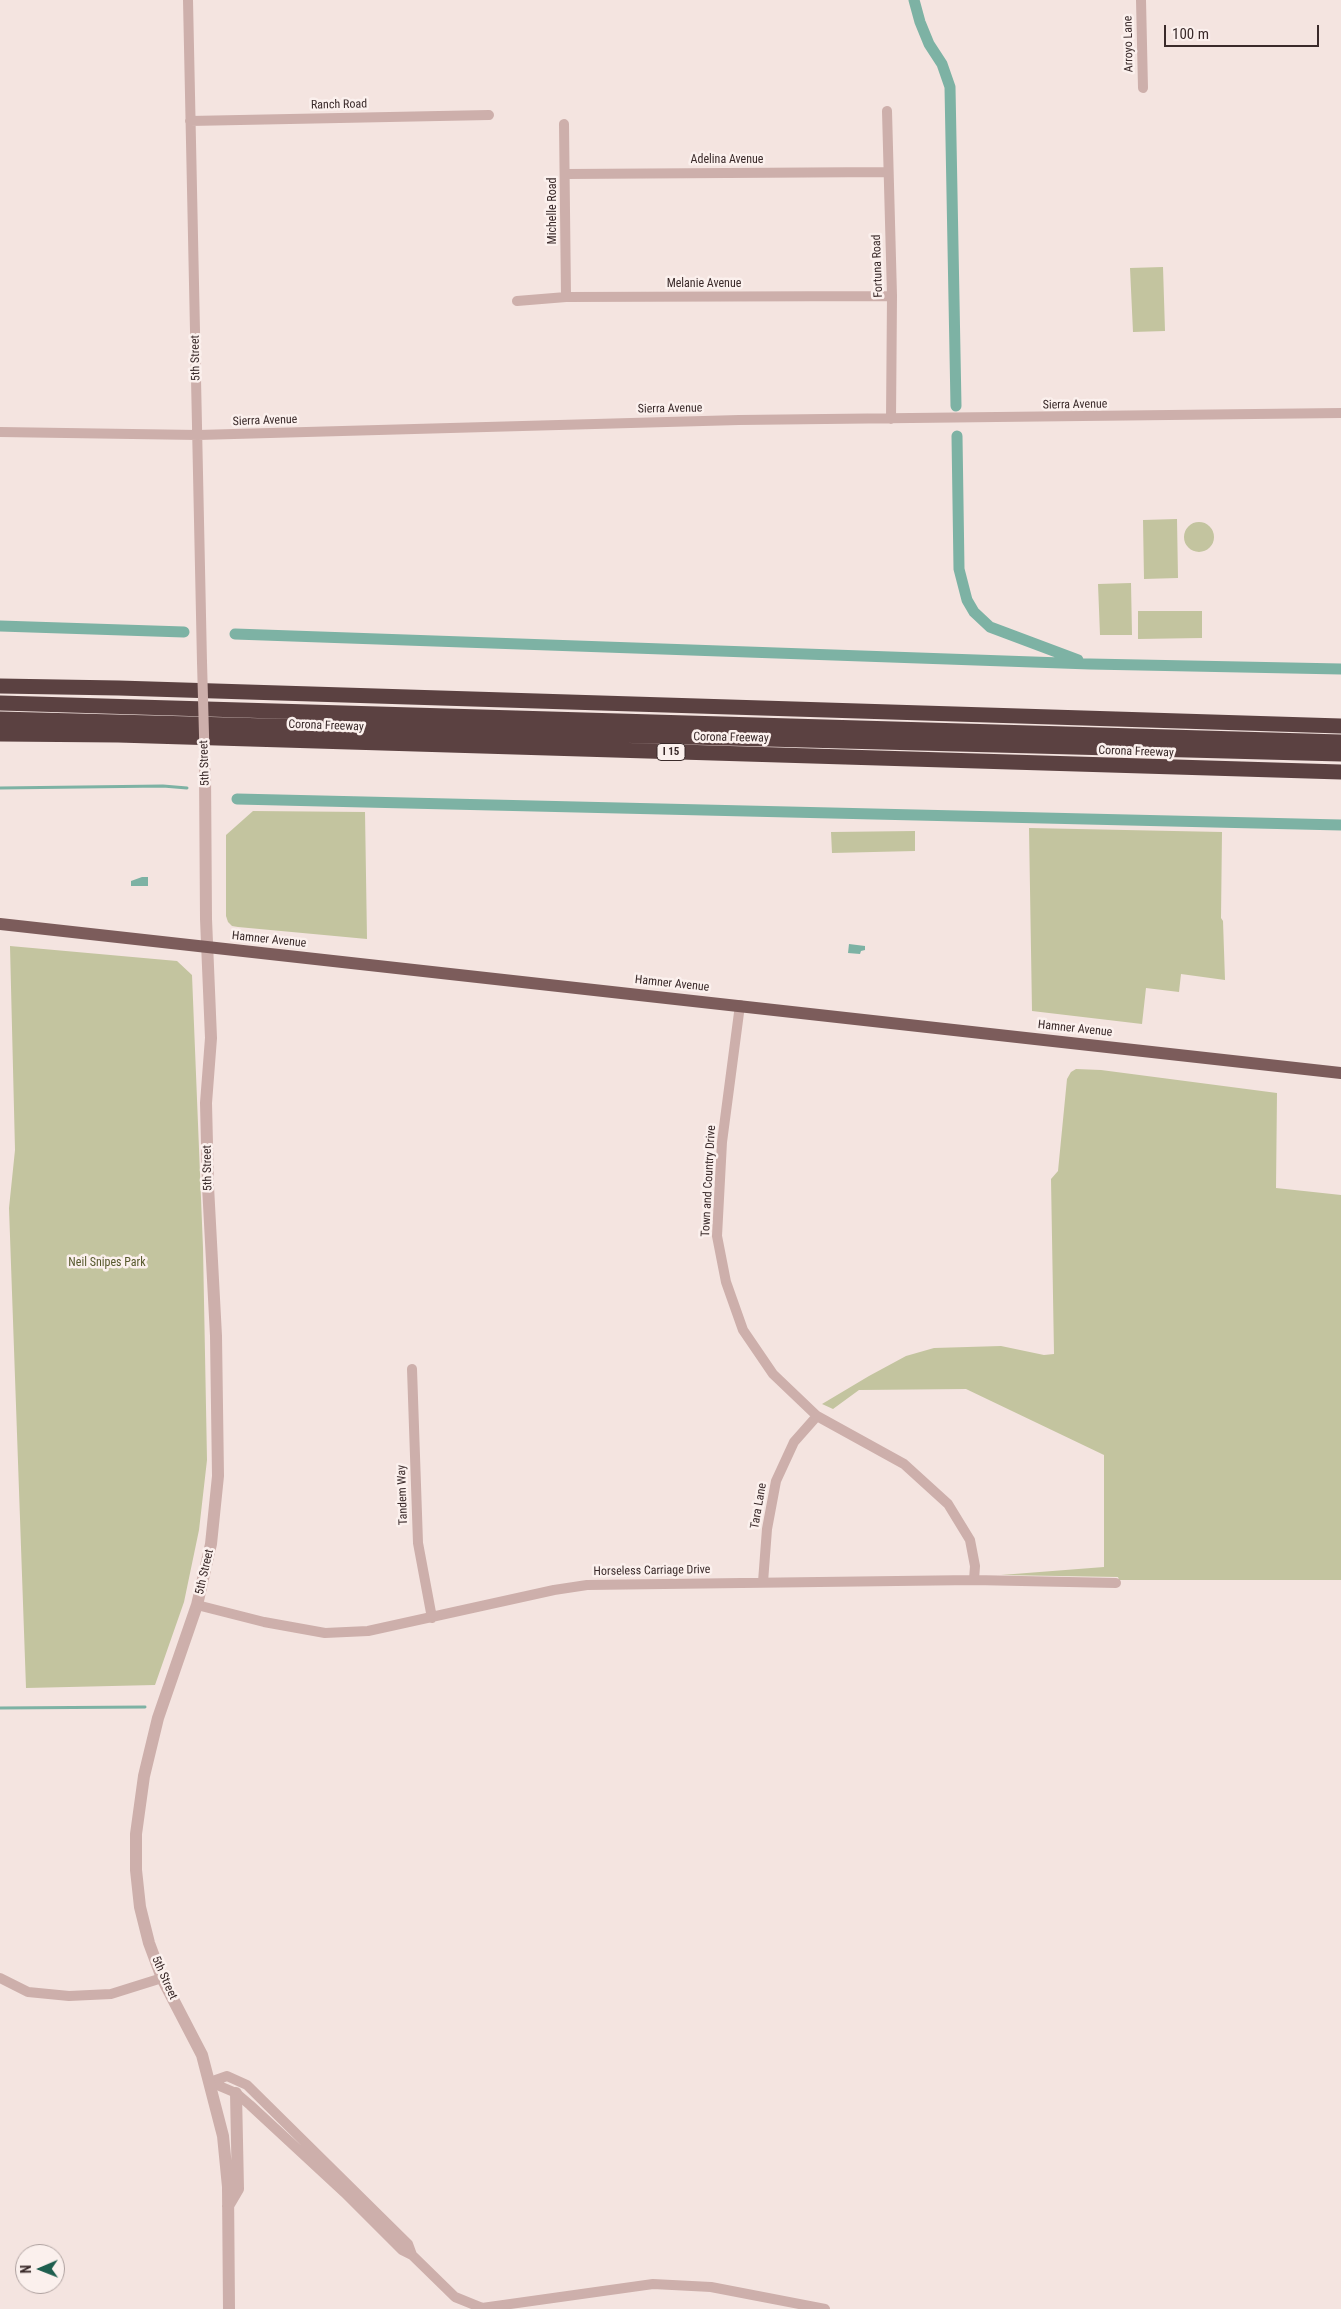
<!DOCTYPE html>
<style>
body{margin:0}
#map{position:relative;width:1341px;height:2309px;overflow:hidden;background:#f4e4e0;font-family:"Roboto Condensed",sans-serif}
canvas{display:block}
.north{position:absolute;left:15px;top:2244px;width:50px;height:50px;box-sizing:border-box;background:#fbf0ed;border:1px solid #aea19f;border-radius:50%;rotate:269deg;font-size:14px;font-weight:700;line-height:20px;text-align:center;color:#3a2a2a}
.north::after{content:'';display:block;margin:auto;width:18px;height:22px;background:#1e5e4e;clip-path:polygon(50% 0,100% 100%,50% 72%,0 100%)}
.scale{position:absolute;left:1164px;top:25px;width:155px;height:22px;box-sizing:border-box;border:2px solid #3a2a2a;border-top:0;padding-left:6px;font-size:15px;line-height:18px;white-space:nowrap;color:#3a2a2a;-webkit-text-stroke:4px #fbf0ed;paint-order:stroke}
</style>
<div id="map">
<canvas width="1341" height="2309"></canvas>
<div class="north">N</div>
<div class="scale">100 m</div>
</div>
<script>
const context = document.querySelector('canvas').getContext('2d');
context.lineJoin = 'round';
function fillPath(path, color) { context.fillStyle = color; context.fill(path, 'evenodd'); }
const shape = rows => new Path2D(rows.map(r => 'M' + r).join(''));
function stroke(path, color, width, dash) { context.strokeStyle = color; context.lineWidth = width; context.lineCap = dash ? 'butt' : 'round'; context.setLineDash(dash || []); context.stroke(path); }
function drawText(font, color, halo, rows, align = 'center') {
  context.font = font + ' "Roboto Condensed",sans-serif'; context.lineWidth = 5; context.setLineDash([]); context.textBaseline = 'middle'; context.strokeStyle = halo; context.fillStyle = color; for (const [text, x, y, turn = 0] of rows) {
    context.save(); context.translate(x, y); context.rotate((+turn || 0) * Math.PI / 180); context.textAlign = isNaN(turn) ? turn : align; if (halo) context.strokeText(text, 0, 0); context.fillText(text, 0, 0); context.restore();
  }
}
fillPath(shape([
 [1163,267,1165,331,1133,332,1130,268],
 [1177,519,1178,578,1144,579,1143,520],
 '1184 537a15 15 0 1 1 30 0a15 15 0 1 1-30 0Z',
 [1131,583,1132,635,1100,635,1098,584],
 [1138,611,1202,611,1202,638,1138,639],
 [253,811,365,812,367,939,238,927,232,926,228,922,226,916,226,835],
 [1029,828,1222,832,1221,918,1223,921,1225,980,1181,974,1179,992,1146,988,1142,1024,1032,1011],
 [915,831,915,851,832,853,831,832],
 [10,946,177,961,192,975,203,1248,207,1460,199,1530,184,1602,155,1685,26,1688,9,1208,15,1150],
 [1076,1069,1101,1070,1277,1093,1276,1188,1341,1195,1341,1580,1119,1580,1118,1577,1001,1575,1104,1567,1104,1455,966,1389,859,1390,833,1409,822,1404,869,1376,906,1356,934,1348,1001,1346,1044,1355,1054,1354,1051,1179,1058,1171,1067,1079,1071,1072]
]), '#c3c49f');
fillPath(shape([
 [142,877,148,877,148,886,131,886,131,881],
 [849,944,865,946,865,950,861,951,860,954,848,953]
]), '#7db2a4');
stroke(shape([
 [0,788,163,786,187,788],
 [0,1708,145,1707]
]), '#7db2a4', 3);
stroke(shape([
 [914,0,920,22,929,44,942,64,950,87,956,406],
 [957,436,959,569,967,600,974,612,990,627,1078,660],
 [0,626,184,632],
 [235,634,1090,664,1341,669],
 [237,799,1341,825]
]), '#7db2a4', 11);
stroke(shape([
 [188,0,202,662],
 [1141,0,1143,88],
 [887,111,892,296,891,419],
 [190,121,489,115],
 [564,124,566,297],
 [566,174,888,172],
 [517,301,566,297,892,296],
 [0,432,198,435,739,420,1341,413],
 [740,1005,722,1142,717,1236,726,1282,743,1330,773,1374,817,1416,904,1464,948,1504,970,1540,975,1566,974,1580],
 [412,1369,418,1543,432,1618],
 [763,1582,767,1529,776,1481,794,1442,817,1416],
 [197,1605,264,1622,325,1633,368,1631,554,1590,587,1585,974,1580,1116,1583],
 [0,1978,28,1992,69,1996,111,1994,162,1978],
 [210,2082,236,2093,250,2105,345,2193,402,2250,412,2255,455,2297,482,2308,653,2284,711,2287,825,2309],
 [210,2082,227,2076,247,2085,408,2244,412,2255]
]), '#cdafab', 10);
stroke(shape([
 [205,771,206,919,211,1038,206,1103,208,1186,216,1336,218,1476,211,1544,197,1605,158,1718,144,1776,136,1834,136,1870,140,1907,149,1943,162,1978,202,2055,223,2136,228,2187,229,2309],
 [228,2206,238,2189,236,2093]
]), '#cdafab', 12);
stroke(shape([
 [0,924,1341,1073]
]), '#7c5c5b', 12);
stroke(shape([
 [0,686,119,688,1341,726],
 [0,703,1341,742],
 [0,719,1341,754],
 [0,734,118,735,1341,772]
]), '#5b4141', 15);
stroke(shape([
 [202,662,205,771]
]), '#cdafab', 10);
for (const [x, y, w] of [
 [671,752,28]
]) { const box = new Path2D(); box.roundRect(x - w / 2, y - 8.5, w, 17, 4); context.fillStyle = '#fbf0ed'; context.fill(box); stroke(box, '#3a2a2a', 1); }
drawText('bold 11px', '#3a2a2a', null, [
 ["I 15",671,752]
]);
drawText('12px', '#3a2a2a', '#fbf0ed', [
 ["Arroyo Lane",1129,44,-91],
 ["Ranch Road",339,105,-1],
 ["Adelina Avenue",727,160],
 ["Michelle Road",553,211,-90],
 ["Fortuna Road",878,266,-92],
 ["Melanie Avenue",704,284],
 ["5th Street",196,358,-91],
 ["Sierra Avenue",1075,405,-1],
 ["Sierra Avenue",670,409,-1],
 ["Sierra Avenue",265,421,-2],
 ["Corona Freeway",326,726,2],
 ["Corona Freeway",731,738,1],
 ["Corona Freeway",1136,752,2],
 ["5th Street",205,763,-92],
 ["Hamner Avenue",269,940,6],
 ["Hamner Avenue",672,984,6],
 ["Hamner Avenue",1075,1029,6],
 ["5th Street",208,1168,-91],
 ["Town and Country Drive",709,1181,-87],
 ["Tandem Way",403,1495,-92],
 ["Tara Lane",759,1506,-80],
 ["Horseless Carriage Drive",652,1571,-1],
 ["5th Street",205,1572,-77],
 ["5th Street",164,1978,66]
]);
drawText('12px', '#57592d', '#fbf0ed', [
 ["Neil Snipes Park",107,1263]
]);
</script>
